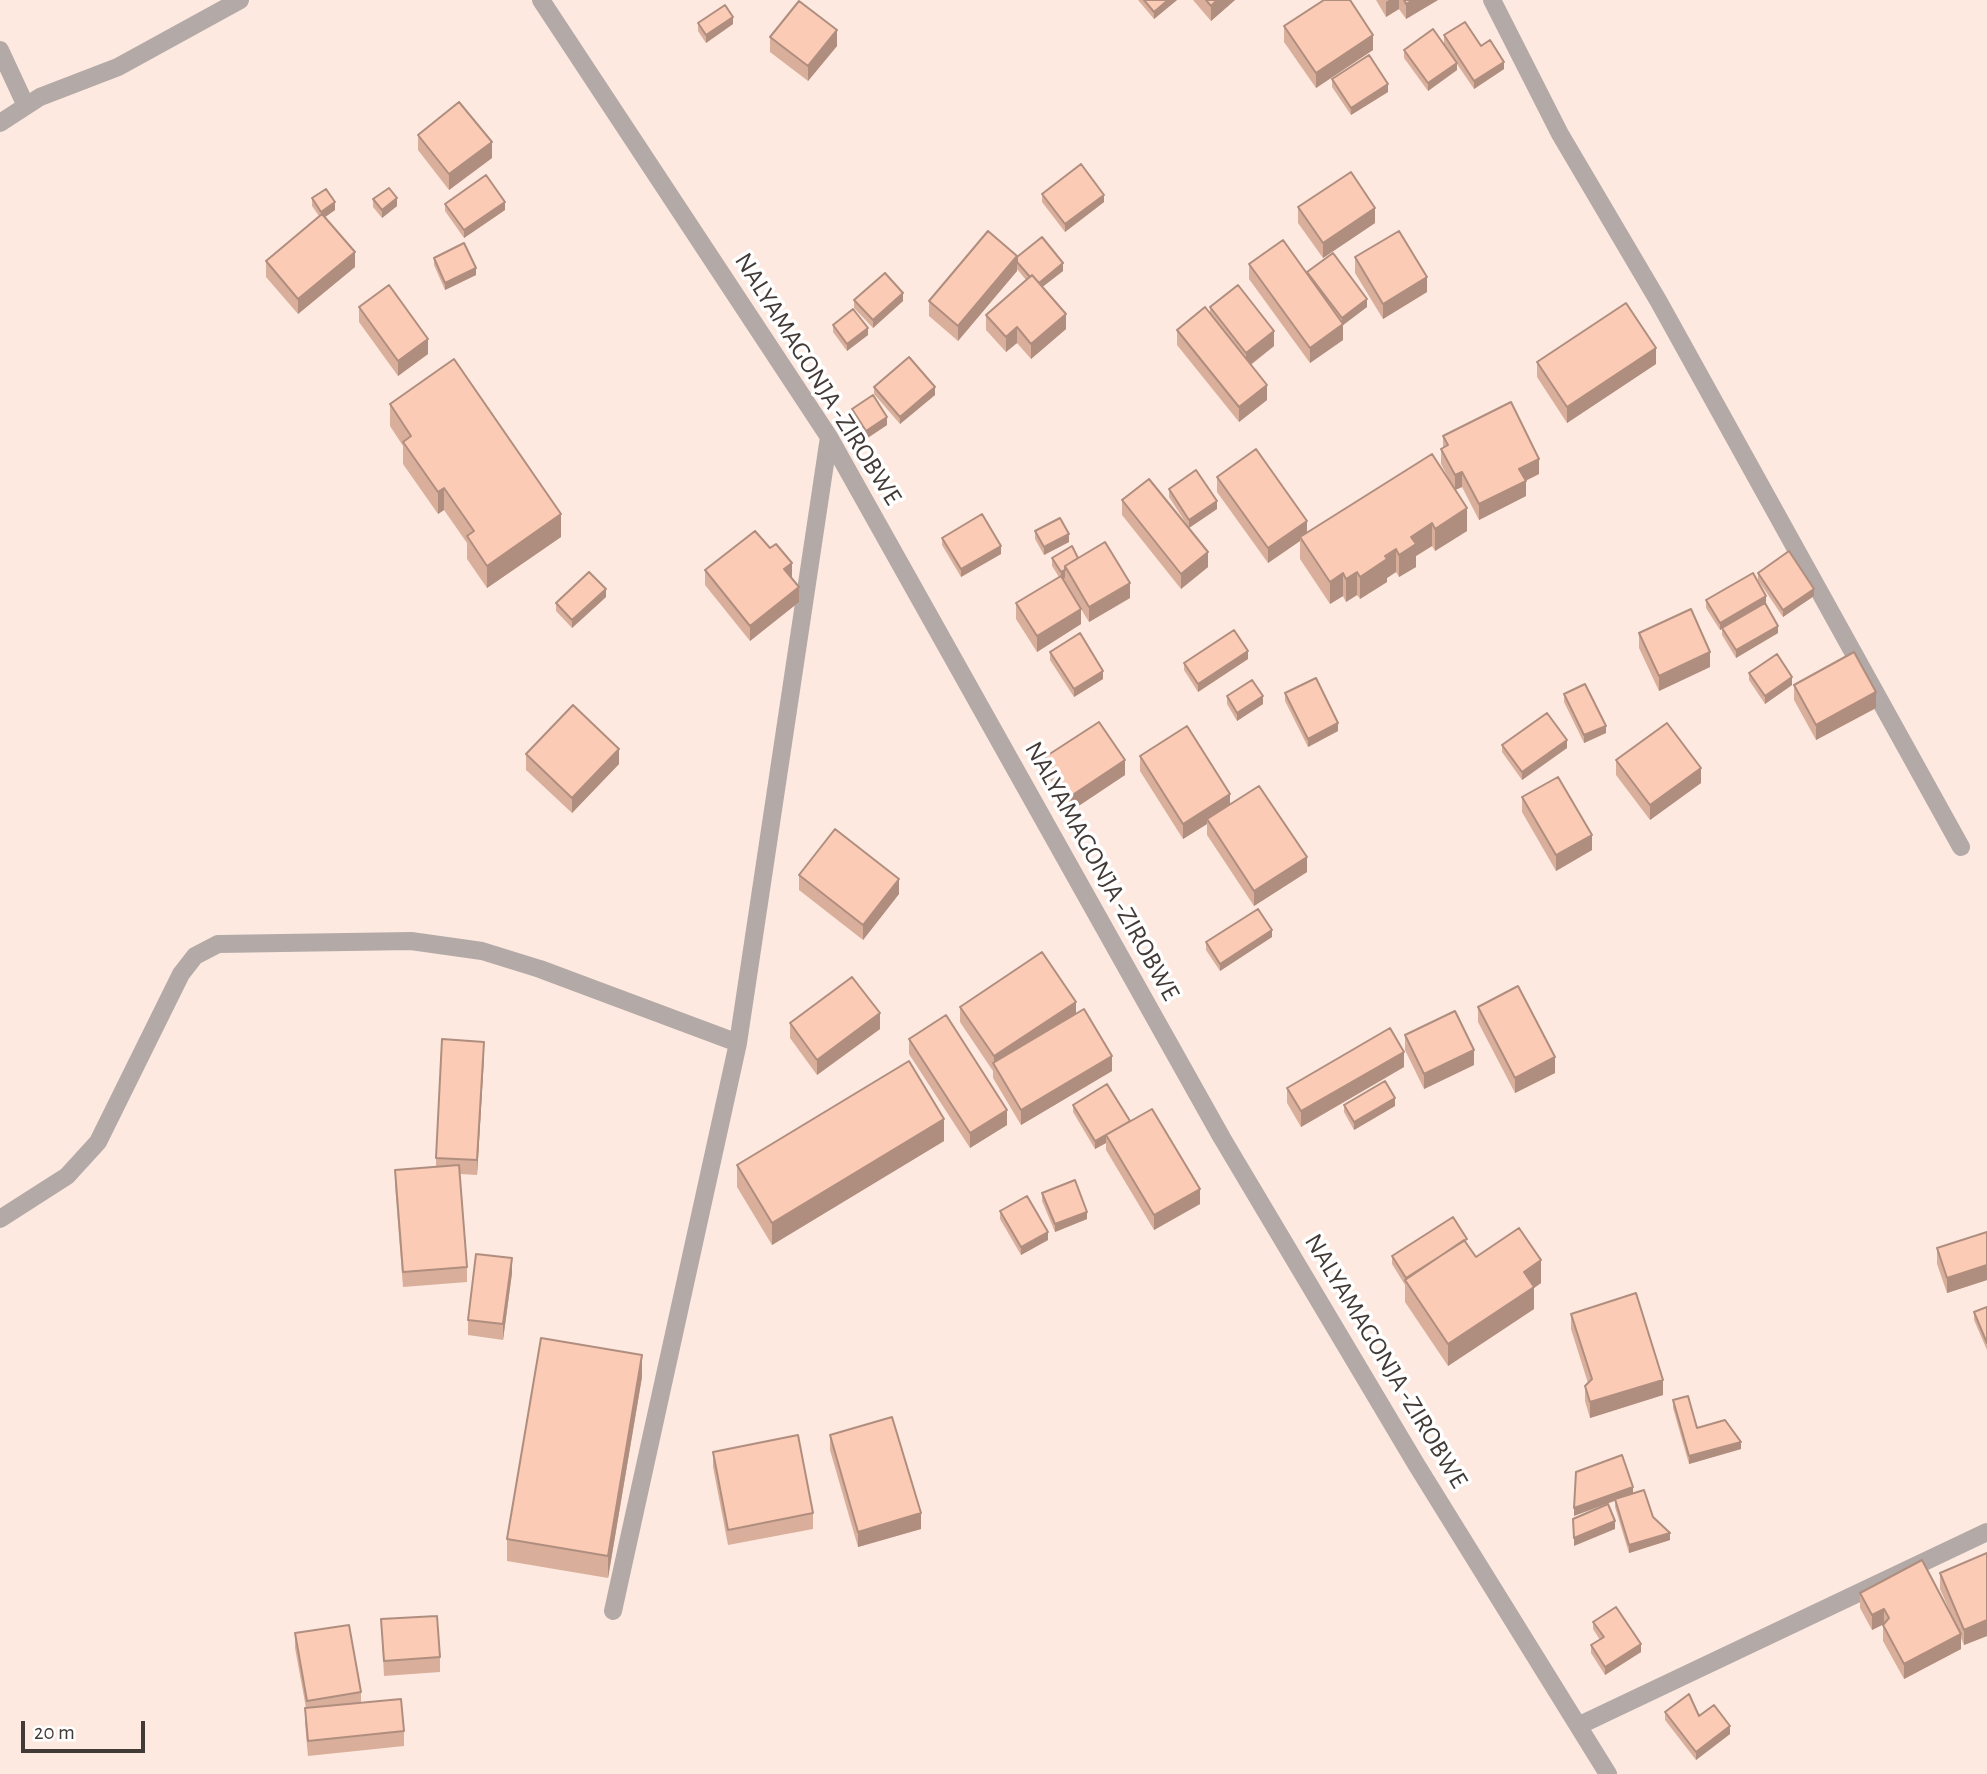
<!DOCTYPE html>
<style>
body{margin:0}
#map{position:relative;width:1987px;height:1774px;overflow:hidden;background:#fde9df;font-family:"Alegreya Sans",sans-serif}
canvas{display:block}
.scale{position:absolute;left:21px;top:1721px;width:124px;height:32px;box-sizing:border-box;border:4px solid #423a36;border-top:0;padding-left:9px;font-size:21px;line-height:24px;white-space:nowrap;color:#423a36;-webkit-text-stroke:5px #fff;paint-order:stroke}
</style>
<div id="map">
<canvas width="1987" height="1774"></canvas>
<div class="scale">20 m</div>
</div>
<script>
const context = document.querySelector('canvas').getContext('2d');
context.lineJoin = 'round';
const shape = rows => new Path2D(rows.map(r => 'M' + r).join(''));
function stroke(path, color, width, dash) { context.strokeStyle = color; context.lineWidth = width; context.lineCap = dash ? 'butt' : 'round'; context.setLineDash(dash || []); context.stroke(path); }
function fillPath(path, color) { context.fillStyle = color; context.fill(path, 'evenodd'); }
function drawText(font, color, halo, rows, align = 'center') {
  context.font = font + ' "Alegreya Sans",sans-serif'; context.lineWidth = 7; context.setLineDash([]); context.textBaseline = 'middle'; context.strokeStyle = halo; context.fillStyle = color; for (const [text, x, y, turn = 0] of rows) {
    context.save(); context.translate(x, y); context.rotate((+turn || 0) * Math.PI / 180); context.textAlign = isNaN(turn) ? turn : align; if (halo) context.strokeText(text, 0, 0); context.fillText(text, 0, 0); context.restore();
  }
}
stroke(shape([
 [541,0,829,437,1222,1138,1416,1464,1608,1774],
 [1492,0,1560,134,1659,302,1961,847],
 [0,50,26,106],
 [0,123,40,97,118,67,240,0],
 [0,1219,67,1176,98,1142,181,974,195,956,218,944,411,941,482,951,540,969,738,1043],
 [613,1611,738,1043,829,437],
 [1580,1725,1987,1532]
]), '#b3a9a7', 18);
fillPath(shape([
 [1138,0,1177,0,1154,19],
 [1193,0,1235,0,1211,21],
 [1376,0,1438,0,1406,19,1399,9,1386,17],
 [698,23,733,24,706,43,698,31],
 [1284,26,1373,50,1316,88,1284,42],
 [1444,35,1481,46,1504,69,1474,89,1457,64,1457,70,1428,91,1404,58,1404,50,1444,43],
 [770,37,837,46,808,81,770,52],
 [1332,79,1388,92,1351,115,1332,87],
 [418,135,492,158,449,190,418,150],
 [1042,194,1104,202,1065,232,1042,202],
 [312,198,335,210,325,217,355,267,298,314,266,277,266,261,319,216,312,206],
 [373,199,397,206,382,218,373,207],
 [445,204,505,210,464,238,445,211],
 [1298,207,1375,223,1323,258,1298,223],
 [1017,257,1063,271,1042,287,1066,329,1031,359,1017,343,1006,352,986,330,986,315,1026,280,1017,269,1017,271,958,341,929,316,929,301],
 [1355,257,1427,292,1383,319,1355,273],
 [434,258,476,275,445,290,434,265],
 [1249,264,1307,275,1307,272,1367,307,1343,324,1343,340,1310,363,1249,279],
 [854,300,903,301,873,328,854,308],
 [359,307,428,354,398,376,359,322],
 [1210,307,1274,346,1251,365,1267,400,1239,422,1177,345,1177,330,1210,314],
 [833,325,868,335,847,351,833,332],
 [1537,362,1656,364,1567,423,1537,377],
 [874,387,935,395,900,424,874,394],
 [390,404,561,537,487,588,467,559,467,543,444,510,438,514,403,464,403,446,390,426],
 [852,409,887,425,866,439,852,416],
 [1443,436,1539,474,1525,481,1526,496,1479,520,1462,487,1455,490,1467,531,1435,551,1432,546,1416,556,1416,567,1399,577,1396,572,1387,578,1387,582,1360,599,1357,595,1346,602,1343,596,1330,604,1300,559,1300,541,1268,563,1217,492,1217,477,1307,533,1454,489,1441,464,1441,449,1443,448],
 [1169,489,1217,509,1189,528,1169,497],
 [1122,500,1208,567,1181,589,1122,515],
 [1035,531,1069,542,1044,555,1035,539],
 [942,538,1001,554,961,577,942,545],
 [1052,558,1078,558,1130,598,1089,622,1081,609,1081,624,1037,652,1016,619,1016,603,1059,577,1052,566],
 [705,570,792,578,799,602,750,641,705,585],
 [1758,573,1814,596,1783,617,1758,580],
 [606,597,572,628,556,611,556,603],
 [1706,600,1766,603,1765,604,1778,633,1736,658,1722,635,1722,629,1720,630,1706,608],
 [1639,633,1710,667,1659,691,1639,648],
 [1050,652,1103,679,1074,697,1050,660],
 [1248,659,1198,692,1184,670,1184,663],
 [1749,673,1792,685,1765,704,1749,680],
 [1794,685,1876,708,1816,740,1794,700],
 [1285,693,1338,731,1308,747,1285,701],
 [1564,694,1606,733,1584,743,1564,702],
 [1227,696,1263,704,1237,721,1227,704],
 [1502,745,1567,748,1522,780,1502,752],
 [526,754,619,764,572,813,526,770],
 [1140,756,1230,804,1307,872,1254,906,1207,835,1207,824,1183,839,1140,771],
 [1045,757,1125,775,1071,811,1045,772],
 [1616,760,1701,783,1650,820,1616,775],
 [1522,797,1592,850,1556,871,1522,812],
 [799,875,899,894,863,940,799,890],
 [1272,937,1220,971,1206,950,1206,942],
 [960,1007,1076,1014,1112,1071,1021,1125,993,1078,993,1071,960,1022],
 [1478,1007,1555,1073,1515,1093,1478,1022],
 [790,1023,880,1029,817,1075,790,1038],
 [1405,1035,1474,1065,1424,1089,1405,1050],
 [909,1039,1007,1125,970,1148,909,1054],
 [484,1057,477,1175,460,1174,467,1267,467,1282,403,1287,395,1185,395,1170,436,1167,436,1158],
 [1404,1067,1301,1127,1287,1103,1287,1088],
 [1073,1105,1130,1121,1200,1204,1154,1230,1106,1150,1106,1143,1095,1149,1073,1112],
 [1344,1105,1395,1106,1354,1130,1344,1112],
 [944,1141,772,1245,737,1187,737,1165],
 [1042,1193,1087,1219,1055,1232,1042,1201],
 [1000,1211,1048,1240,1021,1255,1000,1219],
 [1987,1232,1987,1280,1947,1293,1937,1264,1937,1248],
 [1467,1244,1476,1257,1541,1283,1534,1288,1534,1309,1448,1366,1405,1302,1405,1285,1392,1264,1392,1256],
 [512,1273,503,1340,468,1335,468,1320],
 [1987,1307,1987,1350,1974,1320,1974,1312],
 [1571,1314,1663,1395,1590,1418,1585,1401,1585,1386,1588,1383,1571,1329],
 [642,1377,608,1578,507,1561,507,1539],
 [1673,1400,1697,1428,1741,1449,1689,1464,1673,1408],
 [830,1435,921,1529,858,1547,830,1450],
 [713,1452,813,1513,813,1529,728,1545,713,1467],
 [1633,1494,1653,1517,1670,1540,1629,1553,1615,1507,1615,1501,1574,1516],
 [1987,1553,1987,1636,1964,1645,1961,1638,1961,1649,1904,1679,1883,1641,1883,1625,1884,1624,1872,1630,1860,1608,1860,1593,1952,1616,1940,1589,1940,1573],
 [381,1619,440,1657,440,1672,384,1676],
 [1593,1622,1641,1652,1605,1675,1591,1653,1591,1645,1600,1640,1593,1629],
 [295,1633,361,1692,361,1703,404,1731,404,1746,308,1756,305,1723,305,1708,306,1708,295,1648],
 [1665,1712,1699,1716,1730,1734,1696,1760,1665,1720]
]), '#d9af9c');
fillPath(shape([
 [1168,0,1177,0,1154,19,1154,12],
 [1217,0,1235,0,1211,21,1211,6],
 [1389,0,1399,0,1399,9,1386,17,1386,2],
 [1413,0,1438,0,1406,19,1406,4],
 [733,17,733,24,706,43,706,35],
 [837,30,837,46,808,81,808,66],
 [1373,35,1373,50,1316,88,1316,73],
 [1504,62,1504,69,1474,89,1474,81],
 [1457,63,1457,70,1428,91,1428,83],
 [1388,84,1388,92,1351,115,1351,108],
 [492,142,492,158,449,190,449,174],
 [1104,195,1104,202,1065,232,1065,224],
 [397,198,397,206,382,218,382,210],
 [335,202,335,210,321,220,321,212],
 [505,202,505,210,464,238,464,230],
 [1375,208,1375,223,1323,258,1323,243],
 [355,252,355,267,298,314,298,299],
 [1017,256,1017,271,958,341,958,326],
 [1063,263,1063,271,1036,292,1036,285],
 [476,268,476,275,445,290,445,283],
 [1427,277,1427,292,1383,319,1383,304],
 [903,293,903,301,873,328,873,320],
 [1367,299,1367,307,1342,326,1342,318],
 [1066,314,1066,329,1031,359,1031,344],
 [1343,324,1343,340,1310,363,1310,348],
 [1017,327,1017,343,1006,352,1006,337],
 [868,328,868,335,847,351,847,344],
 [1274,331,1274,346,1246,368,1246,353],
 [428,339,428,354,398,376,398,361],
 [1656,348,1656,364,1567,423,1567,407],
 [1267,385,1267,400,1239,422,1239,407],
 [935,387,935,395,900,424,900,417],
 [887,417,887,425,866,439,866,431],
 [1539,459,1539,474,1519,484,1519,469],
 [1462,472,1462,487,1455,490,1455,475],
 [1526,481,1526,496,1479,520,1479,504],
 [444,488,444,510,438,514,438,492],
 [1217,501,1217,509,1189,528,1189,520],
 [1467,508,1467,531,1435,551,1435,529],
 [561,514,561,537,487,588,487,566],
 [1307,521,1307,537,1300,537,1300,541,1268,563,1268,548],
 [1432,523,1432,546,1416,556,1416,567,1399,577,1399,555,1411,537],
 [1069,534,1069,542,1044,555,1044,547],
 [1001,546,1001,554,961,577,961,569],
 [1396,549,1396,572,1387,578,1387,582,1360,599,1360,577],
 [1208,552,1208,567,1181,589,1181,574],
 [792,563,792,578,784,569],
 [1065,570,1065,578,1061,580,1061,572],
 [1357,572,1357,595,1346,602,1346,579],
 [1343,573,1343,596,1330,604,1330,582],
 [1130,583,1130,598,1089,622,1089,607],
 [799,587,799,602,750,641,750,626],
 [606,589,606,597,572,628,572,620],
 [1814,589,1814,596,1783,617,1783,610],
 [1766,596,1766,603,1720,630,1720,623],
 [1081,609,1081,624,1037,652,1037,636],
 [1778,626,1778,633,1736,658,1736,650],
 [1248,651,1248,659,1198,692,1198,684],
 [1710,652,1710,667,1659,691,1659,676],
 [1103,671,1103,679,1074,697,1074,689],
 [1792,677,1792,685,1765,704,1765,696],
 [1876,692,1876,708,1816,740,1816,725],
 [1263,696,1263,704,1237,721,1237,713],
 [1338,723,1338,731,1308,747,1308,739],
 [1606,726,1606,733,1584,743,1584,735],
 [1567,740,1567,748,1522,780,1522,772],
 [619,749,619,764,572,813,572,798],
 [1125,760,1125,775,1071,811,1071,796],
 [1701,768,1701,783,1650,820,1650,805],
 [1230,794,1230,810,1207,819,1207,824,1183,839,1183,824],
 [1592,835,1592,850,1556,871,1556,855],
 [1307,857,1307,872,1254,906,1254,891],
 [899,879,899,894,863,940,863,925],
 [1272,930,1272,937,1220,971,1220,964],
 [1076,1002,1076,1017,994,1064,994,1056],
 [880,1013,880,1029,817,1075,817,1060],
 [484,1042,484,1057,477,1175,477,1160],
 [1474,1050,1474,1065,1424,1089,1424,1074],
 [1404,1052,1404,1067,1301,1127,1301,1111],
 [1112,1056,1112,1071,1021,1125,1021,1110],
 [1555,1057,1555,1073,1515,1093,1515,1078],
 [1395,1098,1395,1106,1354,1130,1354,1122],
 [1007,1110,1007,1125,970,1148,970,1133],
 [944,1119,944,1141,772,1245,772,1223],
 [1106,1135,1106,1143,1095,1149,1095,1141],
 [1200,1189,1200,1204,1154,1230,1154,1215],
 [1087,1212,1087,1219,1055,1232,1055,1224],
 [1048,1232,1048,1240,1021,1255,1021,1247],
 [512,1258,512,1273,503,1340,503,1324],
 [1541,1260,1541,1283,1534,1288,1534,1309,1448,1366,1448,1344,1524,1272],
 [1987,1265,1987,1280,1947,1293,1947,1278],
 [642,1355,642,1377,608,1578,608,1556],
 [1663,1380,1663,1395,1590,1418,1590,1402],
 [1741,1442,1741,1449,1689,1464,1689,1456],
 [1633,1487,1633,1494,1574,1516,1574,1508],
 [921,1513,921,1529,858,1547,858,1532],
 [1615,1521,1615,1529,1574,1546,1574,1538],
 [1670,1533,1670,1540,1629,1553,1629,1545],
 [1884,1609,1884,1624,1872,1630,1872,1615],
 [1987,1620,1987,1636,1964,1645,1964,1630],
 [1961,1634,1961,1649,1904,1679,1904,1664],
 [1641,1644,1641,1652,1605,1675,1605,1667],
 [1730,1726,1730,1734,1696,1760,1696,1752]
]), '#b08e7f');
const building = shape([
 [1144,0,1168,0,1154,12,1144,0],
 [1206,0,1217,0,1211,6,1206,0],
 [1324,0,1350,0,1373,35,1316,73,1284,26,1324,0],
 [1404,0,1413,0,1406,4,1404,0],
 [799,1,837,30,808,66,770,37,799,1],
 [725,5,733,17,706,35,698,23,725,5],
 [1465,22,1481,46,1490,40,1504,62,1474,81,1444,35,1465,22],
 [1433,29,1457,63,1428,83,1404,50,1433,29],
 [1369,55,1388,84,1351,108,1332,79,1369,55],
 [459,102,492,142,449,174,418,135,459,102],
 [1081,164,1104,195,1065,224,1042,194,1081,164],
 [1351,172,1375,208,1323,243,1298,207,1351,172],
 [486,175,505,202,464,230,445,204,486,175],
 [389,188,397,198,382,210,373,199,389,188],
 [326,189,335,202,321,212,312,198,326,189],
 [322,214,355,252,298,299,266,261,322,214],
 [988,231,1017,256,958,326,929,301,988,231],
 [1399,231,1427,277,1383,304,1355,257,1399,231],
 [1042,237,1063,263,1039,283,1032,275,1030,277,1017,262,1017,257,1042,237],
 [1283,240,1343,324,1310,348,1249,264,1283,240],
 [464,243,476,268,445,283,434,258,464,243],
 [1333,253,1367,299,1342,318,1307,272,1333,253],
 [885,273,903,293,873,320,854,300,885,273],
 [1032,275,1066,314,1031,344,1017,327,1006,337,986,315,1032,275],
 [389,285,428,339,398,361,359,307,389,285],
 [1238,285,1274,331,1246,353,1210,307,1238,285],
 [1626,303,1656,348,1567,407,1537,362,1626,303],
 [1205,307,1267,385,1239,407,1177,330,1205,307],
 [853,309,868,328,847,344,833,325,853,309],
 [909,357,935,387,900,417,874,387,909,357],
 [454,359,561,514,487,566,467,536,474,531,444,488,438,492,403,442,411,436,390,404,454,359],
 [873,395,887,417,866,431,852,409,873,395],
 [1511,402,1539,459,1519,469,1526,481,1479,504,1462,472,1455,475,1441,449,1448,445,1443,436,1511,402],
 [1256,449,1307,521,1268,548,1217,477,1256,449],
 [1432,454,1467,508,1435,529,1432,523,1411,537,1416,544,1399,555,1396,549,1385,556,1387,559,1360,577,1357,572,1346,579,1343,573,1330,582,1300,537,1432,454],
 [1196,470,1217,501,1189,520,1169,489,1196,470],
 [1149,479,1208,552,1181,574,1122,500,1149,479],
 [982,514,1001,546,961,569,942,538,982,514],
 [1060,518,1069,534,1044,547,1035,531,1060,518],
 [755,531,770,548,776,544,792,563,784,569,799,587,750,626,705,570,755,531],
 [1105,542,1130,583,1089,607,1065,566,1105,542],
 [1072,546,1078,558,1065,566,1065,570,1061,572,1052,558,1072,546],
 [1789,551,1814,589,1783,610,1758,573,1789,551],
 [589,572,606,589,572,620,556,603,589,572],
 [1753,573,1766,596,1720,623,1706,600,1753,573],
 [1061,576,1081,609,1037,636,1016,603,1061,576],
 [1765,603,1778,626,1736,650,1722,628,1765,603],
 [1691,609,1710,652,1659,676,1639,633,1691,609],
 [1234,630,1248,651,1198,684,1184,663,1234,630],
 [1080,633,1103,671,1074,689,1050,652,1080,633],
 [1854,652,1876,692,1816,725,1794,685,1854,652],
 [1777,654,1792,677,1765,696,1749,673,1777,654],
 [1316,678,1338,723,1308,739,1285,693,1316,678],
 [1252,680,1263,696,1237,713,1227,696,1252,680],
 [1585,684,1606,726,1584,735,1564,694,1585,684],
 [573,705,619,749,572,798,526,754,573,705],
 [1547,713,1567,740,1522,772,1502,745,1547,713],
 [1099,722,1125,760,1071,796,1045,757,1099,722],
 [1667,723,1701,768,1650,805,1616,760,1667,723],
 [1187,726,1230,794,1183,824,1140,756,1187,726],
 [1558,777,1592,835,1556,855,1522,797,1558,777],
 [1259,786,1307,857,1254,891,1207,819,1259,786],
 [835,829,899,879,863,925,799,875,835,829],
 [1258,909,1272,930,1220,964,1206,942,1258,909],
 [1042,952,1076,1002,994,1056,960,1007,1042,952],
 [852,977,880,1013,817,1060,790,1023,852,977],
 [1518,986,1555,1057,1515,1078,1478,1007,1518,986],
 [1084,1009,1112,1056,1021,1110,993,1063,1084,1009],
 [1455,1011,1474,1050,1424,1074,1405,1035,1455,1011],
 [946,1015,1007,1110,970,1133,909,1039,946,1015],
 [1390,1028,1404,1052,1301,1111,1287,1088,1390,1028],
 [442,1039,484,1042,477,1160,436,1158,442,1039],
 [909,1061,944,1119,772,1223,737,1165,909,1061],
 [1385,1081,1395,1098,1354,1122,1344,1105,1385,1081],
 [1107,1084,1130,1121,1095,1141,1073,1105,1107,1084],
 [1152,1109,1200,1189,1154,1215,1106,1135,1152,1109],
 [459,1165,467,1267,403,1272,395,1170,459,1165],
 [1075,1180,1087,1212,1055,1224,1042,1193,1075,1180],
 [1027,1196,1048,1232,1021,1247,1000,1211,1027,1196],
 [1453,1217,1467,1239,1406,1278,1392,1256,1453,1217],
 [1519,1228,1541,1260,1524,1272,1534,1287,1448,1344,1405,1280,1464,1240,1476,1257,1519,1228],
 [1987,1232,1987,1265,1947,1278,1937,1248,1987,1232],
 [476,1254,512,1258,503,1324,468,1320,476,1254],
 [1636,1293,1663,1380,1590,1402,1585,1386,1592,1379,1571,1314,1636,1293],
 [1987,1307,1987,1343,1974,1312,1987,1307],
 [541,1338,642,1355,608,1556,507,1539,541,1338],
 [1688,1396,1697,1428,1725,1420,1741,1442,1689,1456,1673,1400,1688,1396],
 [892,1417,921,1513,858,1532,830,1435,892,1417],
 [798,1435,813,1513,728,1530,713,1452,798,1435],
 [1622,1455,1633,1487,1574,1508,1576,1472,1622,1455],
 [1644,1490,1653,1517,1670,1533,1629,1545,1615,1499,1644,1490],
 [1608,1504,1615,1521,1574,1538,1573,1519,1608,1504],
 [1987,1553,1987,1620,1964,1630,1940,1573,1987,1553],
 [1922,1560,1961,1634,1904,1664,1883,1625,1889,1618,1884,1609,1872,1615,1860,1593,1922,1560],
 [1616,1607,1641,1644,1605,1667,1591,1645,1604,1637,1593,1622,1616,1607],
 [437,1616,440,1657,384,1661,381,1619,437,1616],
 [349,1625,361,1692,307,1701,295,1633,349,1625],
 [1689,1694,1699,1716,1714,1705,1730,1726,1696,1752,1665,1712,1689,1694],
 [401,1699,404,1731,308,1741,305,1708,401,1699]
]);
fillPath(building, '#fccbb5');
stroke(building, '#b08e7f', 2);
drawText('26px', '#423a36', '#fff', [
 ["NALYAMAGONJA -ZIROBWE",818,379,58],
 ["NALYAMAGONJA -ZIROBWE",1102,871,61],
 ["NALYAMAGONJA -ZIROBWE",1386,1361,59]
]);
</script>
